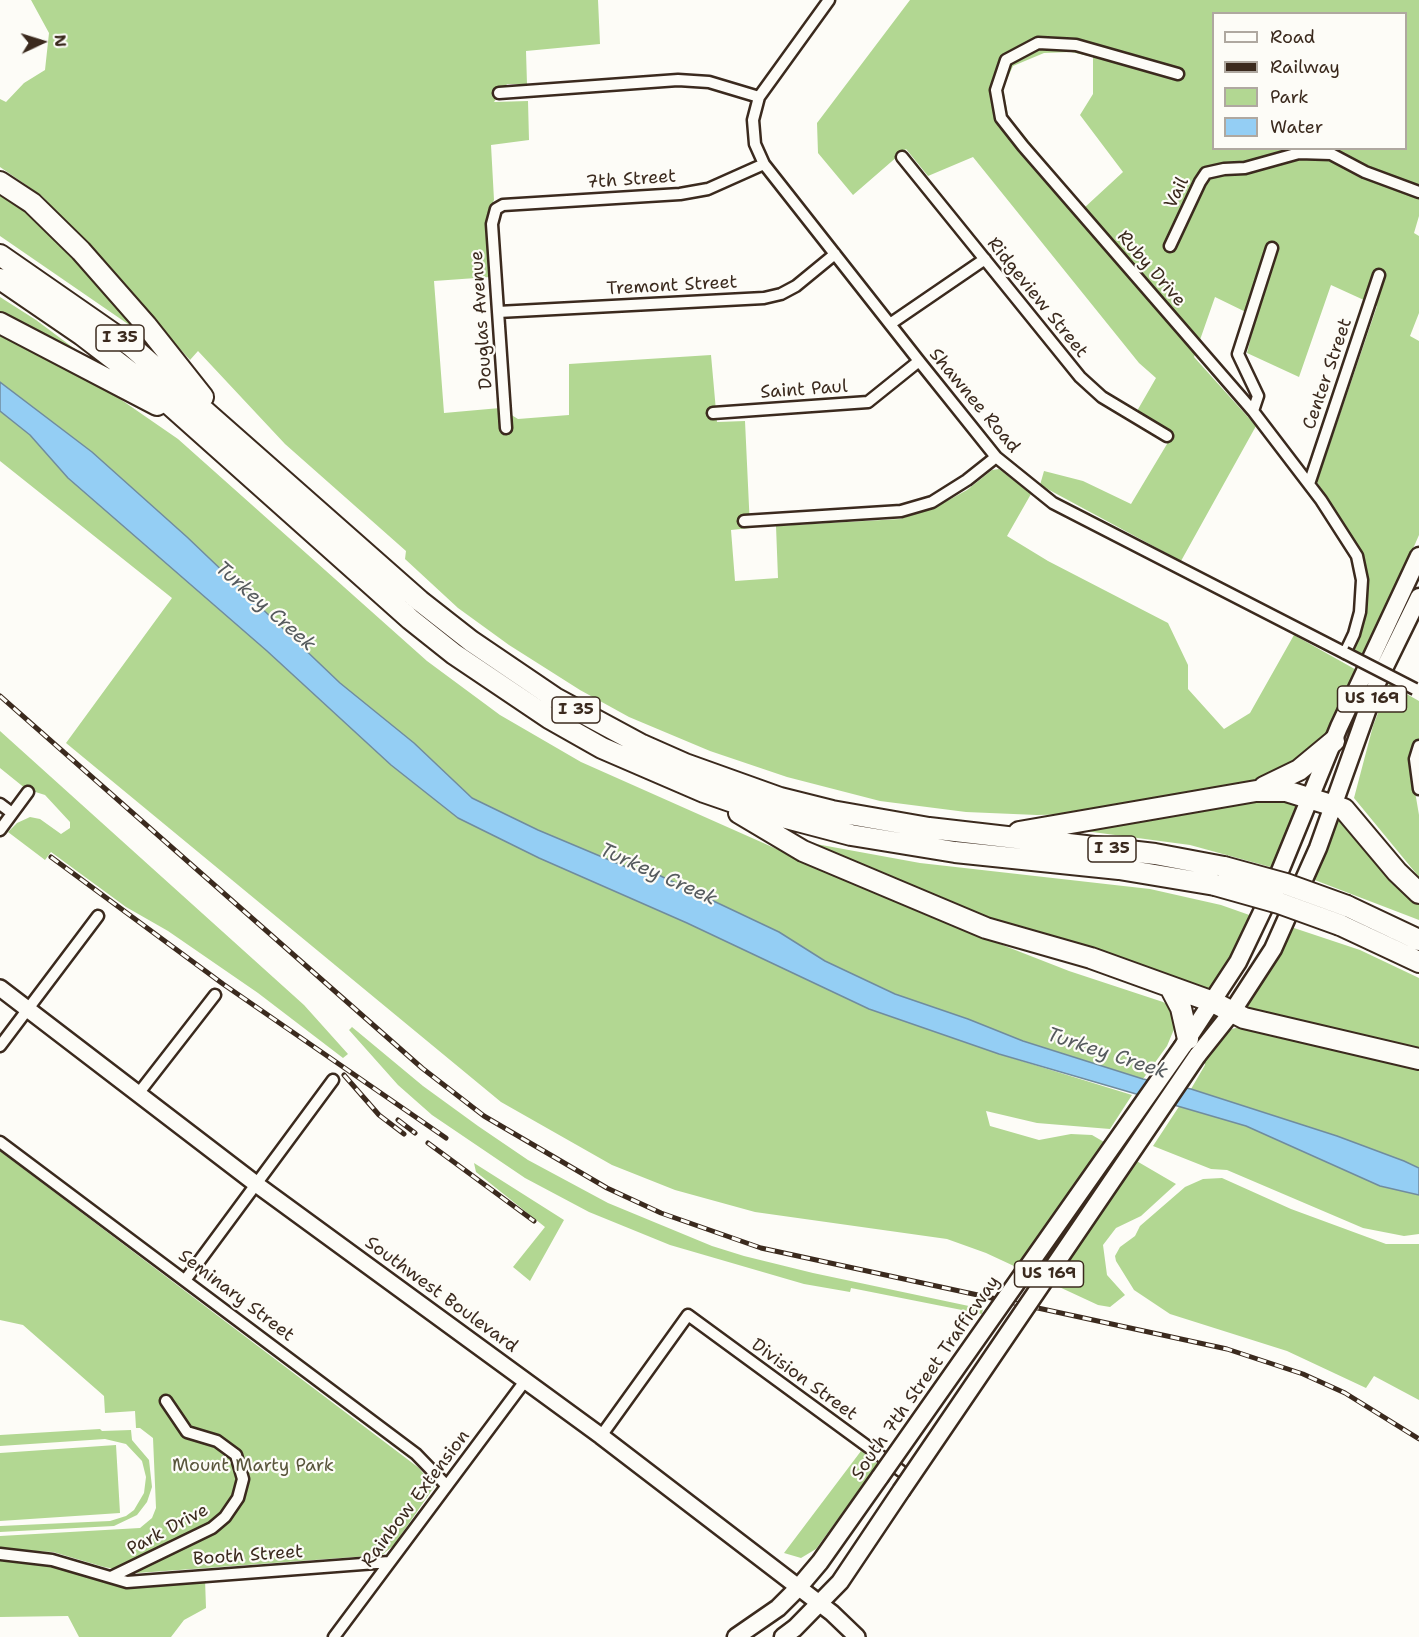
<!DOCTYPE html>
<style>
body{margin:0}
#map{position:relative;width:1419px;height:1637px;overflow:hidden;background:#fdfcf7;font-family:"Shantell Sans",sans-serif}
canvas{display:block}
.legend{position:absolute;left:1212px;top:12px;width:195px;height:138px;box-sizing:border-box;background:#fdfcf7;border:2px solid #afa8a0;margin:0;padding:8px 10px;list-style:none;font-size:18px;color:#3b2a1e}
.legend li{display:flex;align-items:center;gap:12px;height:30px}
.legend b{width:30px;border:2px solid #afa8a0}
.north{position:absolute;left:12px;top:12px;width:60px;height:60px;-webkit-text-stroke:4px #fdfcf7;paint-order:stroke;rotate:86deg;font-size:16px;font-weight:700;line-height:24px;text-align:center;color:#3b2a1e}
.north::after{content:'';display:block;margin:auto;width:21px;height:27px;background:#3b2a1e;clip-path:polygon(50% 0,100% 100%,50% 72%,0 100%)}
</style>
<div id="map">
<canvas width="1419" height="1637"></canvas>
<ul class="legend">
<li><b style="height:8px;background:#fdfcf7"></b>Road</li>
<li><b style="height:8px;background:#3b2a1e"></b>Railway</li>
<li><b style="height:16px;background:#b2d792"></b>Park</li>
<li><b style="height:16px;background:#94cef4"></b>Water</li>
</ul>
<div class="north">N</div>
</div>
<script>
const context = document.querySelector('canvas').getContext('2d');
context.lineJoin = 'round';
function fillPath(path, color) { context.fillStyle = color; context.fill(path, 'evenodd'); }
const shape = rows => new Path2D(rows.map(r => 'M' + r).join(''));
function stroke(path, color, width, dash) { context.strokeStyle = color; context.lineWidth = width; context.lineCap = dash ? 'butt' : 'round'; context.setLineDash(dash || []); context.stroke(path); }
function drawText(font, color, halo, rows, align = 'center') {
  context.font = font + ' "Shantell Sans",sans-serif'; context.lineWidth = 4.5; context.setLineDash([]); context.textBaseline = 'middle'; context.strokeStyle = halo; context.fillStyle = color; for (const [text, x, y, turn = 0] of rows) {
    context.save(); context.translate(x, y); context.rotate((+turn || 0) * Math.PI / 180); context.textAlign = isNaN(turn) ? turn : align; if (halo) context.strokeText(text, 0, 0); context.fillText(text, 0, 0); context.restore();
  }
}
fillPath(shape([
 [31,0,598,0,600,44,526,51,527,84,507,84,494,102,528,101,529,140,491,145,494,200,487,215,490,277,434,281,444,413,500,408,518,419,569,415,569,364,711,355,717,422,745,421,750,528,731,530,735,581,778,578,776,526,900,519,936,507,967,490,992,470,999,469,1031,494,1007,536,1048,561,1168,623,1188,665,1188,689,1224,729,1250,713,1294,635,1360,672,1333,729,1317,751,1268,779,1079,814,1037,815,966,812,880,801,787,777,710,751,629,717,580,690,509,645,458,608,405,559,406,551,285,444,198,351,190,360,42,196,0,167,0,99,6,102,24,83,45,70,49,33],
 [910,0,1419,0,1419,216,1414,233,1419,236,1419,313,1410,336,1419,341,1419,535,1366,656,1354,650,1368,602,1368,581,1362,553,1317,482,1377,306,1331,285,1299,377,1247,353,1256,317,1215,297,1194,357,1256,426,1181,561,1040,485,1044,471,1083,481,1131,504,1173,434,1137,411,1156,378,1139,363,973,157,928,176,906,149,853,195,818,153,817,123],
 [1214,14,1406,14,1406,148,1214,148],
 [1071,52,1093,57,1093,94,1080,115,1123,172,1084,208,1008,116,1003,88,1013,66,1044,53],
 [0,195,23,207,60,237,141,333,0,236],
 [0,297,36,320,91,361,0,318],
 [0,335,107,390,178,439,427,661,500,715,581,762,923,914,1069,971,1163,1002,1169,1006,1177,1022,1167,1046,1143,1079,1023,1041,968,1019,895,994,825,961,779,932,648,870,626,867,538,830,472,798,414,743,340,683,187,537,92,452,0,382],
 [0,411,30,435,68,478,267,651,391,765,458,818,539,858,687,923,869,1009,999,1054,1132,1095,1110,1129,1037,1123,986,1111,990,1126,1039,1140,1071,1134,1092,1135,1176,1184,1141,1216,1116,1228,1103,1245,1107,1275,1125,1295,1110,1307,1098,1305,986,1253,947,1239,755,1212,675,1190,612,1165,501,1102,66,743,172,598,0,461],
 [1389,684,1419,701,1419,739,1412,750,1411,768,1419,815,1419,877,1354,798,1373,726],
 [0,731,304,1005,348,1054,343,1058,258,993,168,931,126,907,51,852,45,860,8,832,17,823,30,817,40,819,61,834,70,828,70,822,45,795,26,789,0,768],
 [1279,795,1300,806,1274,868,1190,845,1085,831,1085,827],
 [1338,815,1419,903,1419,920,1312,879],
 [805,842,920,863,1150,889,1221,905,1255,917,1211,993,1010,931],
 [1291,927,1360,950,1419,978,1419,1055,1246,1009,1245,1005],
 [1243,1026,1419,1068,1419,1168,1337,1136,1191,1089,1205,1065,1204,1060,1223,1035,1232,1029],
 [352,1027,423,1086,478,1126,528,1160,608,1203,712,1246,744,1256,813,1273,983,1309,982,1314,851,1288,850,1292,804,1284,670,1245,589,1212,525,1178,432,1115,398,1085,349,1030],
 [1180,1105,1246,1126,1380,1186,1419,1195,1419,1234,1404,1236,1363,1228,1227,1170,1211,1169,1153,1146],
 [0,1151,419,1468,434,1487,394,1545,382,1555,138,1573,104,1567,53,1552,0,1549,0,1536,140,1528,152,1518,156,1508,153,1438,140,1428,136,1428,135,1411,105,1413,104,1396,23,1325,0,1320],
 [474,1163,564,1220,530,1281,513,1267,545,1227,476,1172],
 [1222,1178,1291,1209,1386,1244,1419,1244,1419,1400,1374,1376,1366,1388,1287,1351,1170,1314,1134,1290,1116,1261,1115,1256,1120,1247,1135,1236,1140,1226,1185,1187,1203,1179],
 [100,1429,102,1431,131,1430,132,1440,149,1460,152,1487,147,1502,137,1515,114,1526,0,1532,0,1526,110,1521,126,1516,134,1510,144,1493,146,1477,142,1461,126,1444,105,1439,0,1446,0,1435],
 [116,1445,120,1513,0,1521,0,1453],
 [861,1451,878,1464,816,1549,801,1558,784,1553],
 [0,1561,57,1566,112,1582,205,1579,206,1608,184,1620,171,1637,79,1637,68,1616,0,1617]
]), '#b2d792');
const water = shape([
 [0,382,92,452,187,537,340,683,414,743,472,798,538,830,626,867,648,870,779,932,825,961,895,994,968,1019,1023,1041,1143,1079,1191,1089,1337,1136,1404,1161,1419,1168,1419,1195,1380,1186,1246,1126,999,1054,869,1009,687,923,539,858,458,818,391,765,267,651,68,478,30,435,0,411,0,382]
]);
fillPath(water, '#94cef4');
stroke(water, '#708c9e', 1.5);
const minor = shape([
 [829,0,759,97,753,120,755,144,764,164,919,361,996,457,1053,503,1345,653,1354,634,1360,612,1362,580,1357,556,1321,500,1253,411,1023,146,1001,118,996,90,1006,60,1038,43,1076,45,1178,74],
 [499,93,678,80,709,82,759,97],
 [902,157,1080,377,1102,397,1167,436],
 [1170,246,1200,182,1206,173,1224,169,1245,168,1299,153,1331,154,1365,172,1419,192],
 [498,312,764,298,781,294,796,286,835,254],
 [890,324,985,259],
 [1253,411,1258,396,1238,354,1272,248],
 [713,413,868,402,919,361],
 [506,428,492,224,496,209,503,205,680,194,708,189,764,164],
 [1309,484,1379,275],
 [744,521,901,511,932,502,967,480,996,457],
 [1419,746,1415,759,1419,789],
 [0,804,12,813],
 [0,830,28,792],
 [0,1046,98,916],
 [138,1094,215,995],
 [0,1142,416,1454,446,1485],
 [186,1279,333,1080],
 [601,1436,688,1315,901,1471],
 [0,1554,52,1560,127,1582,389,1562],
 [111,1577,212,1528,225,1517,238,1498,243,1479,236,1455,217,1441,187,1432,166,1401],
 [334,1637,525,1381]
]);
const secondary = shape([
 [0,988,256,1184,601,1436,832,1613,857,1637]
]);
const primary = shape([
 [1183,1046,1238,962,1271,893,1339,727,1419,556],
 [1197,1056,1232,1012,1273,949,1318,848,1377,683,1419,597],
 [736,1637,778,1608,798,1588,820,1562,880,1477],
 [783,1637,795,1628,840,1582,901,1491]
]);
const motorway = shape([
 [0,182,32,203,81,251,146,325,203,397],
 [0,255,131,346,420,601,471,641,555,698,642,745,685,764,780,798,832,811,929,828,1155,854,1224,867],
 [0,279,82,335,151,388,410,619,454,654,549,718,602,748,704,792,756,810,851,835,955,852,1119,869,1215,885],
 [0,323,157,405],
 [1264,787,1299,770,1334,741],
 [739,813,803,851,986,928,1091,958,1213,1002,1244,1018,1419,1059],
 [1019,832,1256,791,1286,791,1344,809,1397,872,1419,893],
 [1347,906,1419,940],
 [1340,925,1419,962],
 [1170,987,1181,1008,1188,1039]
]);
stroke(minor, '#3b2a1e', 15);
stroke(secondary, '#3b2a1e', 20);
stroke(primary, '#3b2a1e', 21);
stroke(motorway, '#3b2a1e', 24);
stroke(minor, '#fdfcf7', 10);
stroke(secondary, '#fdfcf7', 15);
stroke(primary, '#fdfcf7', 16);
stroke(motorway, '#fdfcf7', 20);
const rail = shape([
 [0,696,422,1068,484,1116,607,1188,661,1213,761,1248,1227,1349,1303,1374,1345,1393,1419,1439],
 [51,857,223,984,446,1138],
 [344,1075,379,1115,404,1134],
 [398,1120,415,1133],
 [428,1143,534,1221]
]);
stroke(rail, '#3b2a1e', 5);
stroke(rail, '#fdfcf7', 3, [9]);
const minorBridge = shape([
 [1345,653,1415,689]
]);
const primaryBridge = shape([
 [880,1477,1183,1046],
 [901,1491,1197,1056]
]);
const motorwayBridge = shape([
 [1224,867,1286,884,1347,906],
 [1215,885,1279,903,1340,925]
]);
stroke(minorBridge, '#3b2a1e', 15, []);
stroke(primaryBridge, '#3b2a1e', 21, []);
stroke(motorwayBridge, '#3b2a1e', 24, []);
stroke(minorBridge, '#fdfcf7', 10);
stroke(primaryBridge, '#fdfcf7', 16);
stroke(motorwayBridge, '#fdfcf7', 20);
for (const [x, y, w] of [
 [120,338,48],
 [1372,699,69],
 [576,710,48],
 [1112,849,48],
 [1049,1274,69]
]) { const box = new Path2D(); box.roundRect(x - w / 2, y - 13, w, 26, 4.5); context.fillStyle = '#fdfcf7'; context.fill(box); stroke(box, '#3b2a1e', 1.5); }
drawText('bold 16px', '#3b2a1e', null, [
 ["I 35",120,338],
 ["US 169",1372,699],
 ["I 35",576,710],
 ["I 35",1112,849],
 ["US 169",1049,1274]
]);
drawText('18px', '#3b2a1e', '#fdfcf7', [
 ["7th Street",631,180,-4],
 ["Vail",1177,193,-64],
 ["Ruby Drive",1151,269,49],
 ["Tremont Street",672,286,-3],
 ["Ridgeview Street",1037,298,51],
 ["Douglas Avenue",482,320,-94],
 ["Center Street",1328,374,-71],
 ["Saint Paul",804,390,-4],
 ["Shawnee Road",974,401,50],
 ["Southwest Boulevard",441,1295,36],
 ["Seminary Street",236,1296,37],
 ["South 7th Street Trafficway",926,1378,-55],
 ["Division Street",804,1380,36],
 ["Rainbow Extension",416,1499,-53],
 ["Park Drive",168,1530,-28],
 ["Booth Street",248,1556,-4]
]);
drawText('18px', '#59553b', '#fdfcf7', [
 ["Mount Marty Park",253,1466]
]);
drawText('italic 20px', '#565b5e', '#fdfcf7', [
 ["Turkey Creek",265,607,41],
 ["Turkey Creek",658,875,24],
 ["Turkey Creek",1107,1054,18]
]);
</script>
